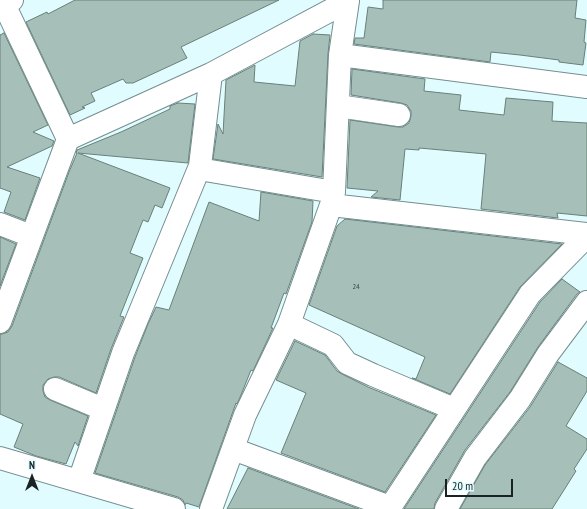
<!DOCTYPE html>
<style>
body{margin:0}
#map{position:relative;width:587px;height:509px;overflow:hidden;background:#e1fcfe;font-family:"PT Sans Narrow",sans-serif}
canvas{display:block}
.north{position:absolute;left:12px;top:457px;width:40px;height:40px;-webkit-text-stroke:3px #e1fcfe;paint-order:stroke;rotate:0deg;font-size:11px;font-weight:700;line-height:16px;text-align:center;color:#192324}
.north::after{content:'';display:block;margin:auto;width:14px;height:18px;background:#192324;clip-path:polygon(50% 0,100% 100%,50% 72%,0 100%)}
.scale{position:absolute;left:445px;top:479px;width:68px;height:18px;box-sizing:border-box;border:2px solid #192324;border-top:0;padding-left:5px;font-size:12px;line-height:14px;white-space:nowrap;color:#192324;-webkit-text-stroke:3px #e1fcfe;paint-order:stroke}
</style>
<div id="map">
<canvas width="587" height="509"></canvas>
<div class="north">N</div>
<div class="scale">20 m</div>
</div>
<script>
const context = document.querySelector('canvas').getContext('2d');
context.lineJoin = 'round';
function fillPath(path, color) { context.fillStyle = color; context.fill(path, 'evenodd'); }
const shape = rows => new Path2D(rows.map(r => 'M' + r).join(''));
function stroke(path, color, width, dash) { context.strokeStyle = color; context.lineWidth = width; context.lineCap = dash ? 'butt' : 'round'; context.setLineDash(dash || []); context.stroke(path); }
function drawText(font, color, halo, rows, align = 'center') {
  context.font = font + ' "PT Sans Narrow",sans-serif'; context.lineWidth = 3; context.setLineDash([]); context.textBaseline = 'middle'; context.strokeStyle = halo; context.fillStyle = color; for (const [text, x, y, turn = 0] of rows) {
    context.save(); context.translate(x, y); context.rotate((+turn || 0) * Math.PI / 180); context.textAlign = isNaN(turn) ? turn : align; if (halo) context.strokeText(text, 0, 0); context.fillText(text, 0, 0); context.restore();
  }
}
const building = shape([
 [75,0,279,0,181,47,187,58,133,83,126,83,123,79,91,93,95,101,82,107,85,108,70,115,26,22,47,12,48,14,75,0],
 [383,0,577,0,575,18,586,20,584,42,586,43,583,65,559,62,559,60,520,55,491,52,490,62,354,44,355,38,364,38,368,7,383,9,383,0],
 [4,33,48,125,33,132,54,141,52,146,7,167,40,178,25,220,4,212,11,192,0,188,0,35,4,33],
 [313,34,330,35,328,54,322,177,213,159,218,124,223,134,226,80,255,65,254,82,295,86,300,41,313,34],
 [352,69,425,79,424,91,461,95,459,110,504,115,506,98,553,102,552,121,587,123,587,216,557,213,558,218,481,209,486,154,419,148,419,150,405,149,400,200,371,197,378,191,347,188,350,120,398,127,403,127,409,123,411,116,411,111,407,105,401,103,351,95,352,69],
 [178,103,195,104,188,163,78,153,170,188,162,208,155,205,148,222,143,220,130,253,143,258,120,316,124,317,111,349,96,393,59,377,54,377,48,379,43,385,43,391,45,397,50,400,88,416,78,446,75,442,66,464,36,456,14,447,23,424,0,414,0,334,2,334,8,332,12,326,69,172,77,153,76,153,77,150,121,132,170,109,170,106,178,103],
 [261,192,313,201,312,222,286,294,284,293,271,328,273,328,253,371,251,370,241,395,237,404,236,403,199,507,186,503,185,505,183,500,178,497,95,473,135,357,148,324,156,307,169,310,209,202,259,221,261,192],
 [345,219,562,244,520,287,450,394,412,378,416,379,425,357,309,305,337,226,345,219],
 [0,237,16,244,0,286,0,237],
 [562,279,580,292,577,294,538,347,510,392,465,450,435,503,434,509,404,509,540,302,562,279],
 [295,341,325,355,337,371,342,374,368,387,436,415,385,492,281,453,306,393,276,380,295,341],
 [558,362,587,378,587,391,566,426,587,439,587,449,574,469,576,471,552,509,460,509,485,465,530,407,558,362],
 [248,468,359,509,227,509,248,468]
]);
fillPath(building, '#a6bfb8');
stroke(building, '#688079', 1);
const minor = shape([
 [2,0,68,139],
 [340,55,587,87],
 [338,106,399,115],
 [199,169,334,192],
 [331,205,587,234],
 [0,224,31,236],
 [0,322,68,139,211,74,348,1,347,0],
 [289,324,333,345,347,363,373,375,454,409],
 [55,389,103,409],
 [233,449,390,507],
 [0,458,174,509],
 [79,481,123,353,200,166,211,74],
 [211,509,245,415,289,324,331,205,334,192,340,55,348,1],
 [389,509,530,294,587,236],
 [446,509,475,458,520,399,548,354,587,302]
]);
const major = shape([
 [0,6,12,0]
]);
stroke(minor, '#758e90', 24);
stroke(major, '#758e90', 24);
stroke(minor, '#fff', 22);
stroke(major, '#fff', 22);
drawText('8px', '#3c4a49', null, [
 ["24",356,287]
]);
</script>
